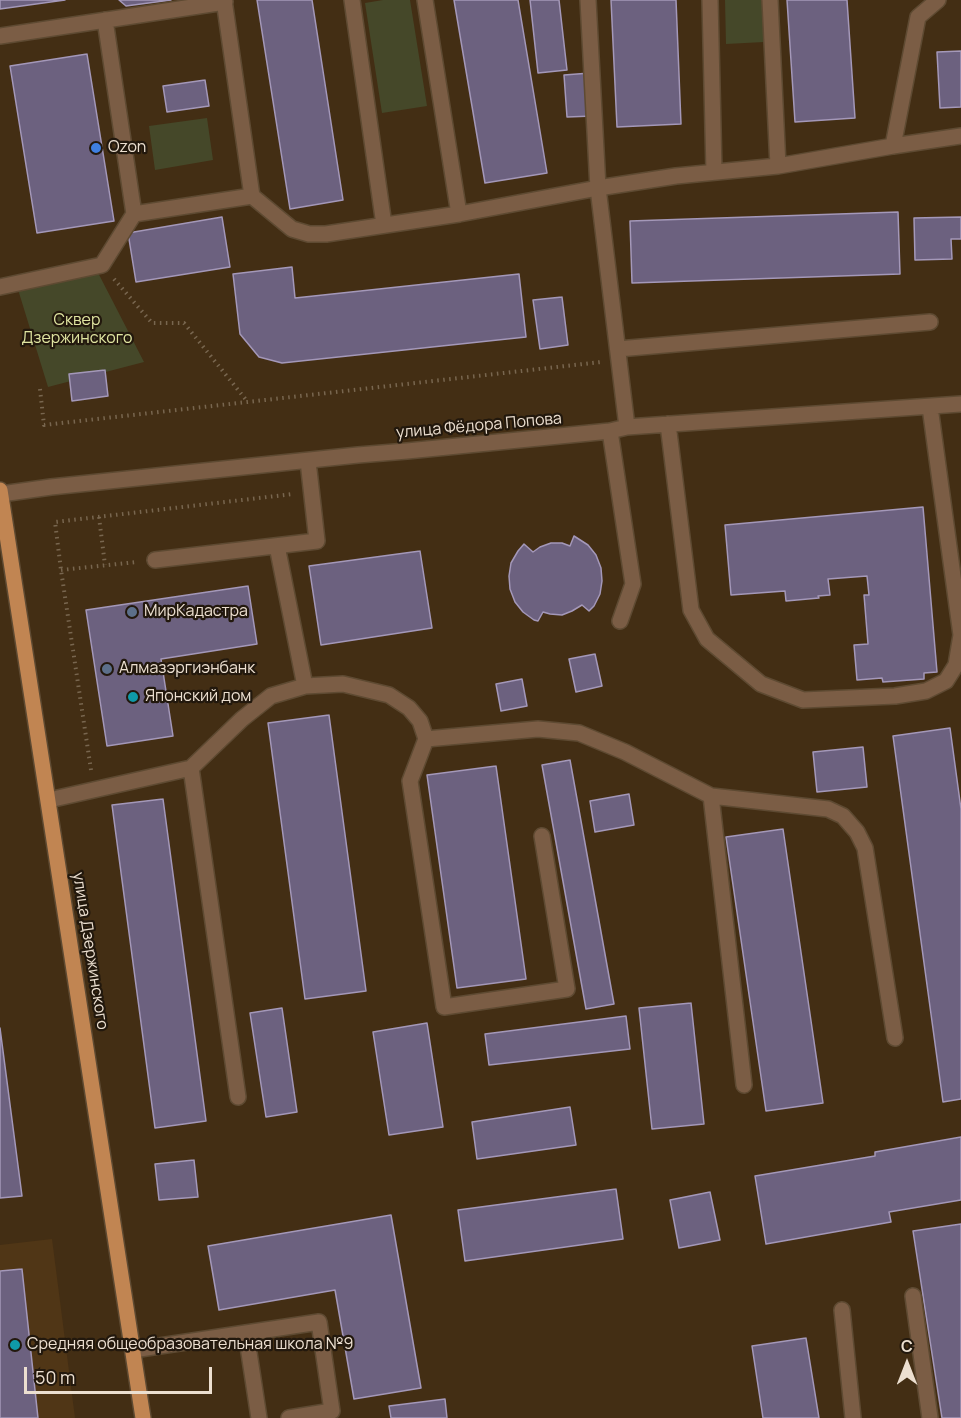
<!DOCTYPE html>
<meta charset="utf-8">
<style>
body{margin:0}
#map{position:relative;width:961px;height:1418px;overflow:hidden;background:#432e14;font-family:Manrope,sans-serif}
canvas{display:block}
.north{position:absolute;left:877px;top:1334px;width:60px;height:60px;-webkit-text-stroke:4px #22180d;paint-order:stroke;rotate:0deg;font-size:16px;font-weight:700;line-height:24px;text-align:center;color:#ecdfd0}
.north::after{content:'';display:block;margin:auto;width:21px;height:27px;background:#ecdfd0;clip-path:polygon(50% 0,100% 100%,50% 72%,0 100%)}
.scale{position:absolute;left:24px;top:1367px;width:188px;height:27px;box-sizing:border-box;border:3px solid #ecdfd0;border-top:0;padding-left:8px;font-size:18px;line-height:21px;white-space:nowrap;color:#ecdfd0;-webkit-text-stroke:4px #22180d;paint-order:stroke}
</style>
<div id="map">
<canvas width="961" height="1418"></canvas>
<div class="north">С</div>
<div class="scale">50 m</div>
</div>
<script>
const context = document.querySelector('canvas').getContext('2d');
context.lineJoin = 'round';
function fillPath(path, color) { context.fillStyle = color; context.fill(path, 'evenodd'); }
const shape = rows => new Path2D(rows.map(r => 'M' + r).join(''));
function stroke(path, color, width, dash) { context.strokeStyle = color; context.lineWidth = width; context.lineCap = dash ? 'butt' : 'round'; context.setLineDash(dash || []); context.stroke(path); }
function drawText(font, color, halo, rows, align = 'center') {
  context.font = font + ' Manrope,sans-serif'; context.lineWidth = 4.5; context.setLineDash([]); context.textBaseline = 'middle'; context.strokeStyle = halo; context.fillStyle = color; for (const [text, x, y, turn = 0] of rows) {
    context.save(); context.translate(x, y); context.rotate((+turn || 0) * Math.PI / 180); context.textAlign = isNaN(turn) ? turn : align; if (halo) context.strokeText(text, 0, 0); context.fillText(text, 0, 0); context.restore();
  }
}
fillPath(shape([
 [52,1239,75,1418,0,1418,0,1245]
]), '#503616');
fillPath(shape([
 [383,0,410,0,427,106,382,113,365,3],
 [725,0,763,0,764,42,726,44],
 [207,118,213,160,155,170,149,126],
 [93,263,144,362,48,387,16,283]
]), '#454829');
const building = shape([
 [0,0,65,0,0,9,0,0],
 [119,0,171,0,126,6,119,0],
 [257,0,312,0,343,200,290,209,257,0],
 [454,0,518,0,547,173,485,183,454,0],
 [530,0,559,0,567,70,538,73,530,0],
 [611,0,676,0,681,124,617,127,611,0],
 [787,0,847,0,855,118,795,122,787,0],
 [961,51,961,107,940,108,937,52,961,51],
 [87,54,114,221,37,233,10,66,87,54],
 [590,73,593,116,567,117,564,75,590,73],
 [205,80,209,106,167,112,163,86,205,80],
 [898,212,900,274,632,283,630,221,898,212],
 [222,217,230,267,136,282,128,233,222,217],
 [961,217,961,239,951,239,952,259,915,260,914,218,961,217],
 [292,267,295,298,519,274,526,337,282,363,259,357,240,334,233,274,292,267],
 [562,297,568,345,540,349,533,300,562,297],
 [105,370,108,396,72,401,69,374,105,370],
 [923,507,937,672,924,673,924,679,883,682,882,678,857,680,854,645,868,644,864,595,869,595,867,576,828,579,830,595,818,596,819,598,786,601,785,591,731,595,725,525,923,507],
 [574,536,588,545,596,555,601,568,602,581,600,594,594,606,589,611,582,605,572,611,562,615,550,614,543,612,538,621,534,620,523,612,515,602,510,589,509,576,511,563,518,551,524,544,533,552,540,547,551,543,562,543,570,546,574,536],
 [420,551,432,628,321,645,309,566,420,551],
 [248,586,257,644,161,659,173,736,107,746,86,610,248,586],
 [595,654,602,686,576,692,569,659,595,654],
 [522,679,527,706,501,711,496,684,522,679],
 [329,715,366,991,305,999,268,723,329,715],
 [950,728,961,809,961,1099,943,1102,893,736,950,728],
 [863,747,867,787,817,792,813,752,863,747],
 [570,760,614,1004,586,1009,542,765,570,760],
 [496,766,526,979,457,988,427,775,496,766],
 [629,794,634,825,595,832,590,801,629,794],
 [163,799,206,1121,155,1128,112,805,163,799],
 [783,829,823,1103,766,1111,726,837,783,829],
 [691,1003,704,1124,652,1129,639,1008,691,1003],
 [282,1008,297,1112,266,1117,250,1013,282,1008],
 [626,1016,630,1049,489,1065,485,1034,626,1016],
 [427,1023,443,1127,389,1135,373,1032,427,1023],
 [0,1028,22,1196,0,1198,0,1028],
 [570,1107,576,1145,477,1159,472,1122,570,1107],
 [961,1137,961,1200,889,1212,891,1222,766,1244,755,1176,875,1156,875,1152,961,1137],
 [194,1160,198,1197,159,1200,155,1164,194,1160],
 [616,1189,623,1239,465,1261,458,1210,616,1189],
 [710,1192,720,1240,679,1248,670,1200,710,1192],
 [391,1215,421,1388,354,1399,335,1290,219,1310,208,1246,391,1215],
 [961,1224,961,1418,942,1418,913,1231,961,1224],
 [22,1269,38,1418,0,1418,0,1271,22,1269],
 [806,1338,819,1418,763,1418,752,1346,806,1338],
 [445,1399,447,1418,391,1418,389,1406,445,1399]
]);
fillPath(building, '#6c617f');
stroke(building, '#a498b9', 1.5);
const minor = shape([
 [224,0,252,196,292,229,309,234,326,234,459,214,598,188,588,0],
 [352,0,384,225],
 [425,0,459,214],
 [710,0,714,172],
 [770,0,778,166],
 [0,36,225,2],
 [893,146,961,136],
 [134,214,252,196],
 [0,287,102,265,134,214,105,20],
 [618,349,930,322],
 [668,424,691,610,707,639,761,684,803,700,895,696,926,691,946,681,956,665,961,635,930,407],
 [627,427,598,188,676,176,778,166,893,146,918,17,938,0],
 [610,431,633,584,620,621],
 [1,494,51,487,358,455,407,451,610,431,627,427,961,404],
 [277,546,305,686],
 [155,560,317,541,308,461],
 [426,739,538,729,579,733,625,752,711,796,744,1085],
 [191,768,238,1097],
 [711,796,828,809,843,816,857,832,865,848,895,1038],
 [49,800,191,768,242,719,271,696,305,686,343,684,389,695,409,708,420,721,426,739,410,781,444,1007,567,989,542,836],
 [913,1296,930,1418],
 [842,1310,853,1418],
 [246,1333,259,1418],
 [133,1350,319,1322,332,1411,289,1418]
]);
const major = shape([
 [0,490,143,1418]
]);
stroke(minor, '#5e4a32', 18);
stroke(major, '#5e4a32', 18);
stroke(shape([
 [114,279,152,323,184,323,247,401],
 [40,389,44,425,601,362],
 [99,517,105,565],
 [61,570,137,562],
 [91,770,61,570,55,522,293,494]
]), '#78664f', 4, [1.5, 4.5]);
stroke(minor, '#7b5d45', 15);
stroke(major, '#c18552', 15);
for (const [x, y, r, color] of [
 [96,148,6,"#3f7fe0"],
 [132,612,6,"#5c6f8a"],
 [107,669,6,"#5c6f8a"],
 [133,697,6,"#0f9aa8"],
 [15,1345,6,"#0f9aa8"]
]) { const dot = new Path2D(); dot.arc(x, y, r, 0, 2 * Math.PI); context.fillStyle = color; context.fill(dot); stroke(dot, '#22180d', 2); }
drawText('16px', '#ecdfd0', '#22180d', [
 ["Ozon",108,148],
 ["МирКадастра",144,612],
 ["Алмазэргиэнбанк",119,669],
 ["Японский дом",145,697],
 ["Средняя общеобразовательная школа №9",27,1345]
], 'left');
drawText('16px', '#e0e5a1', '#22180d', [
 ["Сквер",77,321],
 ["Дзержинского",77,339]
]);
drawText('16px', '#ecdfd0', '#22180d', [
 ["улица Фёдора Попова",479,426,-5],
 ["улица Дзержинского",90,951,81]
]);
</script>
